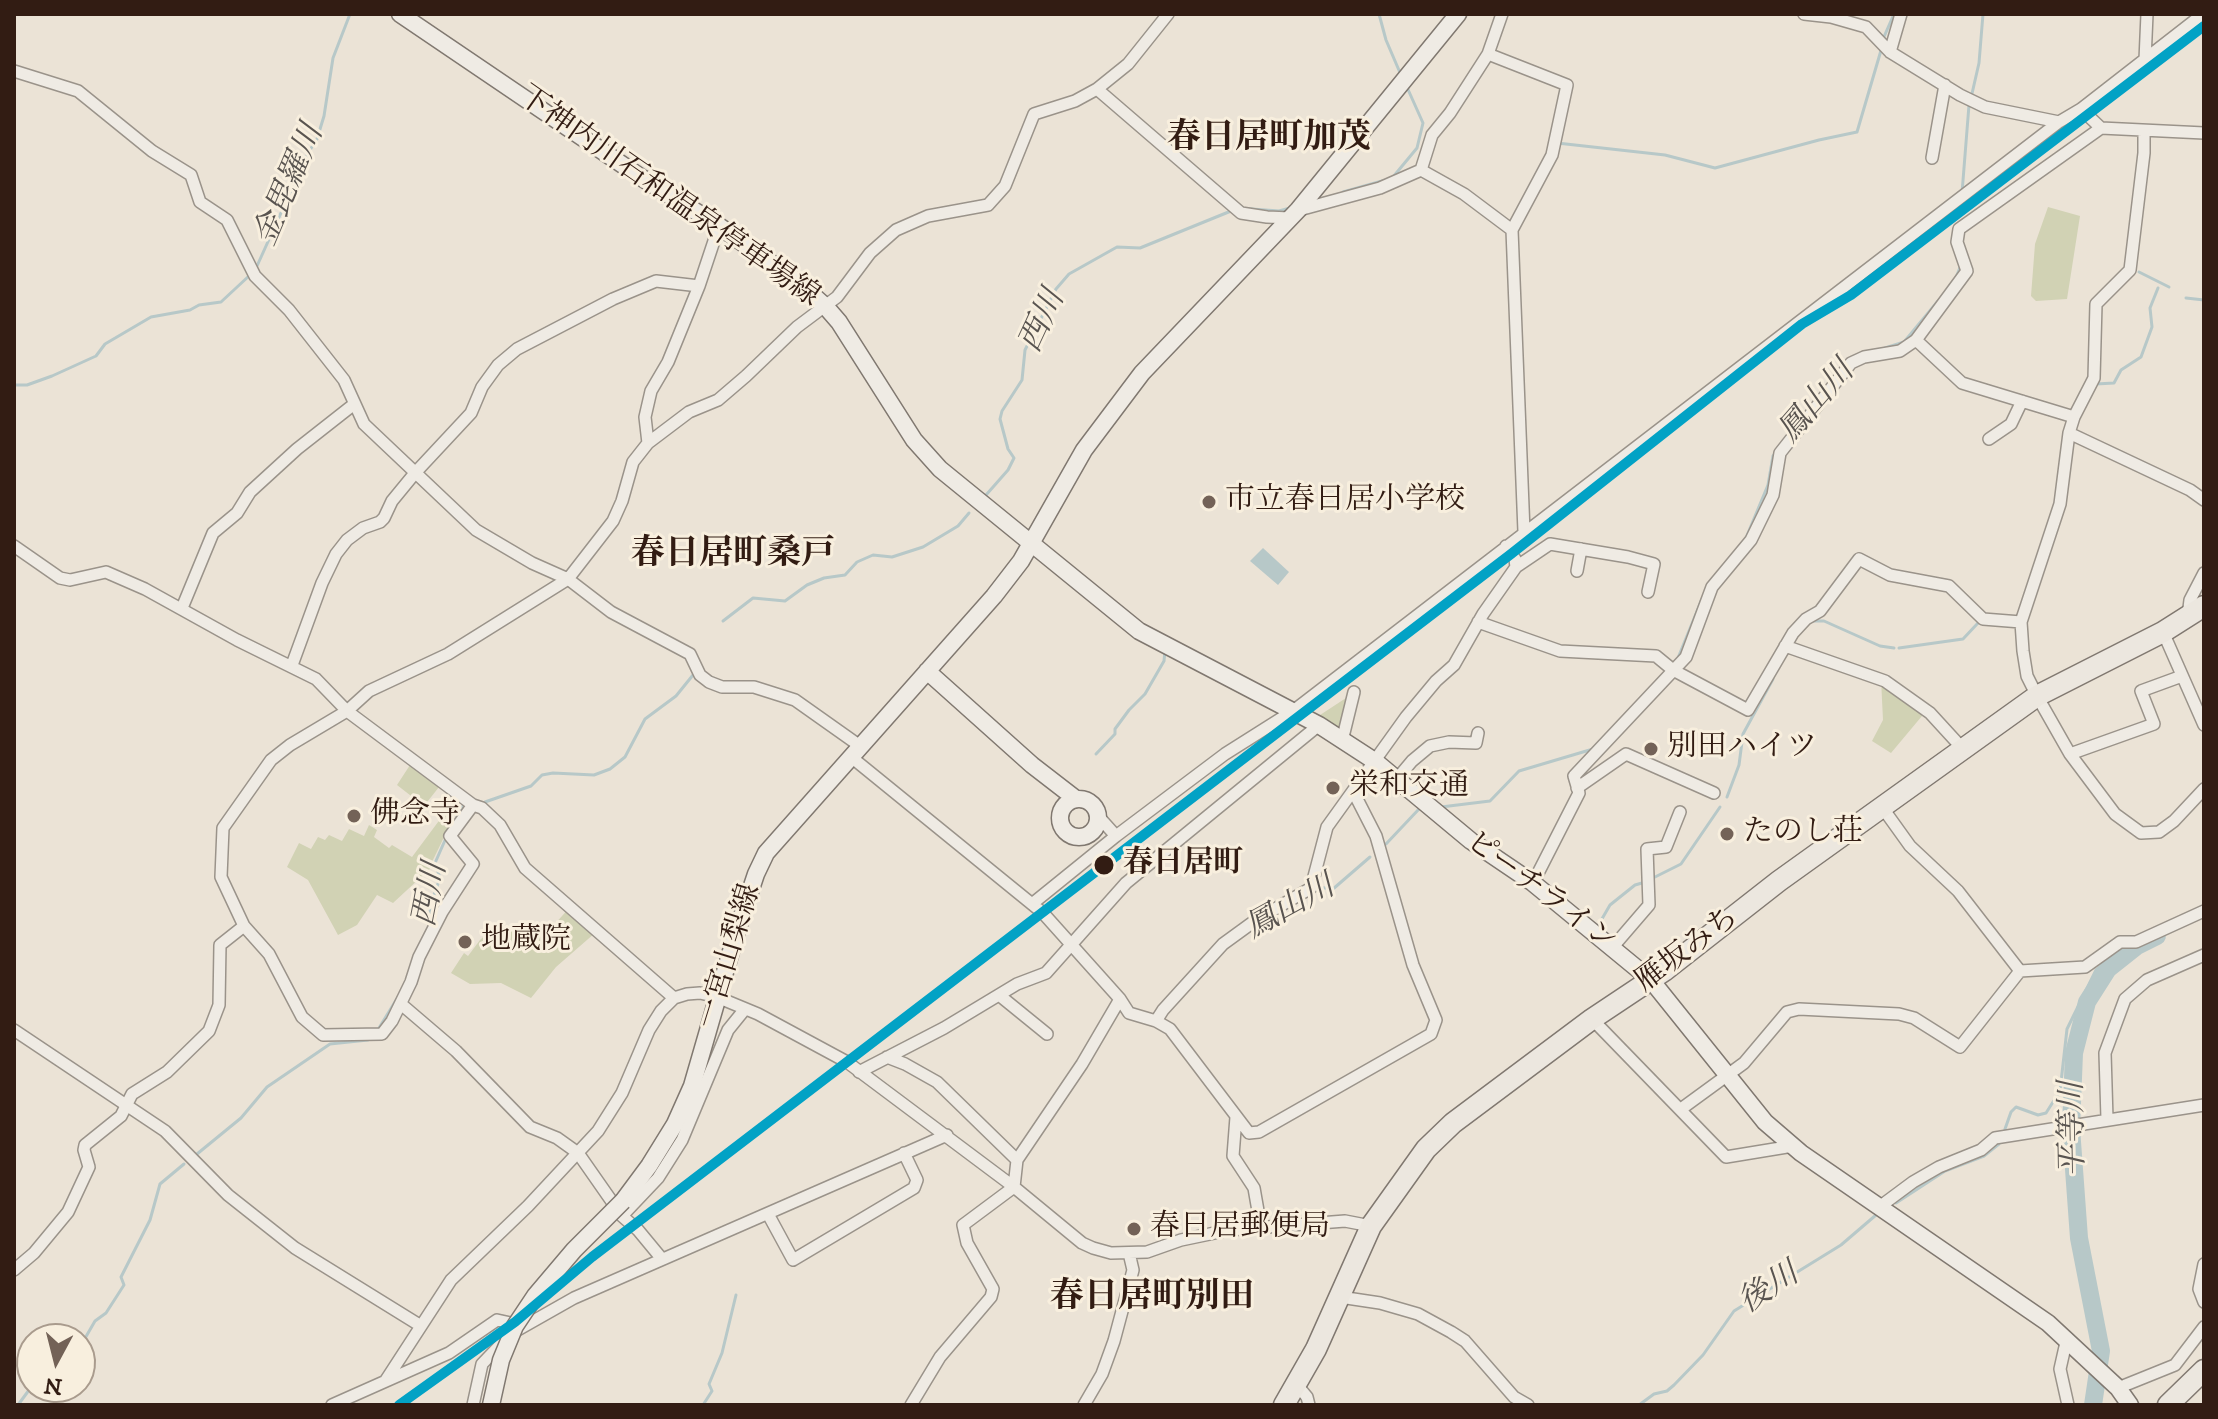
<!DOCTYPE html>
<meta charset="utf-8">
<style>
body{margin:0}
#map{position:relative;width:2218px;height:1419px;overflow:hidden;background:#ebe3d6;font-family:"IM FELL DW Pica",serif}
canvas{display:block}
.frame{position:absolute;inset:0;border:16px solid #321c13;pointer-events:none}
.north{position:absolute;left:16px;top:1323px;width:80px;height:80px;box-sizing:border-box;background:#f8efde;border:2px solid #a99b8d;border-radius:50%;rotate:187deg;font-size:22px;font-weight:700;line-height:32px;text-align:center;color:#321c13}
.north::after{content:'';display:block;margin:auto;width:28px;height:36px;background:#736257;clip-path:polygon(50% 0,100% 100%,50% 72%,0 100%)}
</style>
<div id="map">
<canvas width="2218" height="1419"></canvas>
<div class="frame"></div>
<div class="north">N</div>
</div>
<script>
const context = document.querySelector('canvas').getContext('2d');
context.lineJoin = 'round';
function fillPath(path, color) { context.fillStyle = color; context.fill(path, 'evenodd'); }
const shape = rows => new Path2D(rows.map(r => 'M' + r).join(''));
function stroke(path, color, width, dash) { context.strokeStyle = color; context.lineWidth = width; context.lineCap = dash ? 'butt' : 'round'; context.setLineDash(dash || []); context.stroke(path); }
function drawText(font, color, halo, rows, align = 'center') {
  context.font = font + ' "IM FELL DW Pica","Noto Serif JP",serif'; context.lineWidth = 6; context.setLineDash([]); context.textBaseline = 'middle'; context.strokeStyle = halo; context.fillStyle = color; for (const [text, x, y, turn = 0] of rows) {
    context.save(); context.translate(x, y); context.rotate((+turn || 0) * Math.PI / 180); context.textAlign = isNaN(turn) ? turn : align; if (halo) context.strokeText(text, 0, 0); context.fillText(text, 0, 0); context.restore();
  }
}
fillPath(shape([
 [2048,207,2080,216,2067,299,2036,301,2031,296,2035,244],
 [1881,679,1927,710,1891,753,1872,741,1883,720],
 [1346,698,1352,698,1344,731,1317,717],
 [410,765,439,787,424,806,397,785],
 [455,795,461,802,432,862,433,866,393,903,377,895,357,925,338,935,308,880,287,867,299,843,311,849,318,837,325,840,329,835,342,841,349,829,364,836,369,825,377,830,374,837,389,848,392,845,412,857,444,814,441,810],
 [571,906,595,933,556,967,531,998,501,983,470,984,451,973,464,953,468,956,480,940,500,922,530,944,539,933,544,936]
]), '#d1d2b4');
fillPath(shape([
 [1263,548,1289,572,1278,585,1250,561]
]), '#b7c8c8');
stroke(shape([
 [1379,14,1386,40,1401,75],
 [1883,39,1894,14],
 [1971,98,1979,63,1983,14],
 [1557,143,1665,155,1715,168,1819,140,1857,132,1882,47],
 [1393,177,1417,148,1423,123,1406,85],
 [1343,192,1382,181],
 [1962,193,1969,105],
 [1238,208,1279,211,1290,208],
 [257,266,308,153,317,139,324,116,333,58,350,14],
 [2139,272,2169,287],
 [1955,280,1961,265],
 [2186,298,2204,300],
 [1885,348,1904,342,1938,301],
 [2096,384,2114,383,2121,370,2141,357,2152,327,2150,308,2158,288],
 [14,385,27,385,52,376,96,356,105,344,151,317,190,310,199,305,221,302,250,275],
 [986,495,1008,470,1014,458,1008,449,1000,419,1002,411,1022,380,1025,350,1056,289,1069,274,1117,247,1140,248,1231,211],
 [1746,538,1768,485,1773,456,1777,451],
 [723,621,753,598,785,601,807,585,824,578,845,575,857,562,873,555,892,557,923,547,958,526,969,513],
 [1812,621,1824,621,1880,646,1894,648],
 [1899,648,1963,639,1978,623],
 [1678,658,1702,599],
 [1096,754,1115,734,1115,729,1129,710,1145,694,1164,661,1165,651],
 [1727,797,1739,765,1743,734,1773,679],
 [485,802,531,786,542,775,553,773,594,775,610,769,625,757,645,719,676,696,693,675],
 [1441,807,1490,801,1519,771,1593,749],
 [455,821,464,804],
 [1386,844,1419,809],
 [1651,879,1681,864,1720,807],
 [1314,890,1317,887,1333,889,1370,857],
 [1599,924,1610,905,1635,885,1642,883],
 [431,925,430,906,440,878,435,863,446,838],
 [379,1028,398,997],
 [2005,1129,2011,1112,2016,1107,2038,1115,2046,1113,2060,1091,2067,1029,2096,970,2124,947],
 [197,1154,241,1118,267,1087,330,1044,368,1040],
 [1896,1203,1945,1171,1984,1156,1999,1144],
 [80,1347,95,1321,106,1313,124,1285,121,1277,150,1220,160,1184,184,1164],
 [18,1405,29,1390,46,1397,52,1395,56,1387],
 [703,1405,712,1391,709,1384,722,1353,736,1295],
 [1639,1405,1654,1394,1667,1391,1674,1385,1703,1355,1734,1311,1841,1245,1876,1215]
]), '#b7c8c8', 3);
stroke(shape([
 [2093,1405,2101,1351,2079,1238,2071,1128,2074,1053,2087,1002,2108,969,2137,946,2157,936]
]), '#b7c8c8', 18);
const street = shape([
 [1804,14,1831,17,1866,27,1890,52,1960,95,1985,107,2059,122,2081,109,2203,14],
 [1890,52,1901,14],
 [1488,54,1567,85,1552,155,1512,230,1524,532],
 [2145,60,2147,14],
 [14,71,78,91,152,151,191,175,200,202,227,220,255,276,289,310,344,380,364,424,476,530,532,563,568,579,611,612,690,654,700,675,709,682,722,687,754,687,795,700,860,746],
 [1097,89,1241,213,1267,217,1290,218],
 [2081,109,2101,128,2204,133],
 [2144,132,2144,153,2130,270,2096,304,2094,378,2074,417,2069,433,2060,504,2021,622,2023,651,2027,676,2037,696,2070,754,2115,814,2141,833,2159,832,2174,821,2204,789],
 [1932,158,1945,85],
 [1421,170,1464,194,1512,230],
 [1299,210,1380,188,1421,170,1432,135,1450,113,1488,54,1502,14],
 [1916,340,1962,383,2074,417],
 [2069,433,2190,490,2204,500],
 [1989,439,2011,424,2022,401],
 [648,443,645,417,651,391,668,362,699,286],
 [14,546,60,578,70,580,106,572,145,589,237,640,316,679,347,711,473,805,482,808,500,825,525,868,674,998],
 [1516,567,1550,544,1628,557,1654,564,1648,592],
 [1577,571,1581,549],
 [182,608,213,533,237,513,250,492,297,449,353,405],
 [2188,616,2190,600,2204,573],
 [1478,622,1560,651,1656,656,1673,670,1748,710,1793,633,1806,619,1820,611,1859,559,1890,575,1949,586,1983,619,2021,622],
 [2163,632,2204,725],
 [1785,646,1885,681,1930,713,1963,749],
 [292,665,322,583,336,554,347,540,363,528,380,522,384,518,392,501,415,473,471,413,482,387,498,365,517,349,613,299,656,281,699,286,719,226],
 [1342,741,1354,692],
 [2070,754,2154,724,2141,691,2182,676],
 [850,756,1043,913,1120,999,1129,1013,1156,1021,1170,1029,1249,1133,1259,1132,1431,1034,1436,1020,1413,965,1376,836,1354,793],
 [1396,780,1412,761,1430,746,1449,742,1476,743,1478,733],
 [1577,788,1626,754,1714,793],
 [473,805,450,836,473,864,442,912,419,957,411,982,392,1021,382,1034,323,1035,302,1017,269,954,244,926,221,877,223,828,271,760,290,745,347,711,369,691,448,654,568,579,613,521,622,501,633,462,648,443,689,412,718,400,746,376,797,327,837,297,870,253,896,230,928,216,988,205,1005,186,1034,114,1075,101,1097,89,1128,64,1168,14],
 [1882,807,1910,846,1958,891,2020,971],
 [1098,816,1116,836,1225,754,1293,711,2059,122],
 [1533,883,1579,793,1574,776,1686,657,1712,587,1751,540,1773,495,1780,453,1851,363,1864,357,1900,351,1916,340,1967,271,1957,242,1959,229,2101,128],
 [1032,904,1116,836],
 [1612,948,1649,905,1647,849,1666,847,1680,812],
 [999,995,1047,1034],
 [401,1004,456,1051,530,1127,557,1138,578,1153,622,1216,638,1230,662,1259],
 [1592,1019,1726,1157,1793,1146],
 [1156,1021,1163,1010,1223,944,1256,920,1311,888,1327,827,1406,717,1436,681,1454,665,1483,614,1516,567,1515,559,1506,546],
 [14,1030,165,1131,228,1195,295,1248,421,1326],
 [887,1057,905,1064,937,1082,1017,1160],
 [859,1072,944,1028,1017,984,1046,973,1126,883,1319,725],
 [1681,1109,1744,1063,1787,1012,1799,1009,1899,1014,1914,1018,1960,1047,2020,971,2085,967,2120,942,2136,942,2204,911],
 [1236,1117,1233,1156,1254,1188,1261,1228],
 [2107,1119,2105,1053,2125,999,2147,980,2204,955],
 [1878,1208,1913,1182,1939,1167,1981,1150,1995,1138,2204,1105],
 [768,1214,793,1260,914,1188,917,1180,904,1153],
 [622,1216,658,1178,682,1140,728,1030,745,1009],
 [2204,1264,2199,1289,2204,1302],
 [14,1270,34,1253,68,1212,89,1167,84,1150,85,1145,121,1116,132,1094,167,1072,209,1031,219,1005,220,945,244,926],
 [1340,1297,1380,1303,1418,1314,1451,1332,1465,1341,1514,1397,1528,1405],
 [514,1332,574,1298,947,1135],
 [2067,1338,2060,1369,2068,1405],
 [386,1380,451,1280,528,1206,598,1131,622,1093,649,1030,661,1011,674,998,687,994,700,993,717,997,758,1014,847,1062,1014,1187,1082,1243,1093,1248,1111,1253,1147,1252,1181,1240,1229,1230,1345,1221,1371,1226],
 [1297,1385,1307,1397,1309,1405],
 [2118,1388,2175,1365,2204,1327],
 [332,1405,449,1353,497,1320,520,1325],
 [473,1405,482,1364,505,1340],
 [911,1405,940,1357,991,1297,993,1289,967,1243,963,1225,1014,1187,1017,1160,1082,1064,1120,999],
 [1084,1405,1102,1374,1114,1341,1133,1270,1129,1253]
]);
const secondary = shape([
 [400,14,642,178,719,226,798,282,826,307,839,322,914,440,940,469,1139,631,1319,725,1376,762,1471,841,1533,883,1651,980,1765,1122,1801,1153,2048,1323,2118,1388,2130,1405],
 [927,671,1032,765,1076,799],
 '1060 818a19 19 0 1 1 38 0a19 19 0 1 1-38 0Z',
 [623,1201,649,1166,675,1124,692,1086,736,934,756,874,766,853,994,596,1021,561,1084,450,1142,373,1298,210,1458,14]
]);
const highway = shape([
 [1284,1405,1316,1349,1371,1226,1426,1149,1453,1123,1592,1019,1664,971,1779,881,2037,696,2163,632,2204,606],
 [2168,1405,2204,1370]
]);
stroke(street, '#9a938a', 14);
stroke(secondary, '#807870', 19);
stroke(highway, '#807870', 23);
stroke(street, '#efebe4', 11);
stroke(secondary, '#efebe4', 16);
stroke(highway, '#ece7df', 20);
const secondaryBridge = shape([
 [491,1405,501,1360,515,1326,535,1296,574,1250,623,1201]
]);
stroke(secondaryBridge, '#807870', 19, []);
stroke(secondaryBridge, '#efebe4', 16);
stroke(shape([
 [399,1405,515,1322,592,1257,1511,554,1802,324,1851,295,2204,26]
]), '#02a2c5', 10);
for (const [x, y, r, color] of [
 [1209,502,8,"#736257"],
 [1651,749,8,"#736257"],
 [1333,788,8,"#736257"],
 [354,816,8,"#736257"],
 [1727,834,8,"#736257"],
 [1104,865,11,"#321c13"],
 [465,942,8,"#736257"],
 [1134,1229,8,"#736257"]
]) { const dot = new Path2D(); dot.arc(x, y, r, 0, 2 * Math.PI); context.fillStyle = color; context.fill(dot); stroke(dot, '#f8efde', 3); }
drawText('30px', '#321c13', '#f8efde', [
 ["下神内川石和温泉停車場線",668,198,35],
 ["ピーチライン",1540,893,37],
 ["雁坂みち",1688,951,-37],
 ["一宮山梨線",731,957,-73]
]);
drawText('30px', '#321c13', '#f8efde', [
 ["市立春日居小学校",1225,502],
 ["別田ハイツ",1667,749],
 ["栄和交通",1349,788],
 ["佛念寺",370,816],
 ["たのし荘",1743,834],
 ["地蔵院",481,942],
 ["春日居郵便局",1150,1229]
], 'left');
drawText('bold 30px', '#321c13', '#f8efde', [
 ["春日居町",1123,865]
], 'left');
drawText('italic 32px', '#595450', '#f8efde', [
 ["金毘羅川",291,186,-67],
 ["西川",1044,322,-65],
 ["鳳山川",1818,403,-49],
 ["西川",432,895,-79],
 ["鳳山川",1291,909,-29],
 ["平等川",2075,1129,-91],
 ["後川",1770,1290,-33]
]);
drawText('bold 34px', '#321c13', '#f8efde', [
 ["春日居町加茂",1269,140],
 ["春日居町桑戸",733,556],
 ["春日居町別田",1152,1299]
]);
</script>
